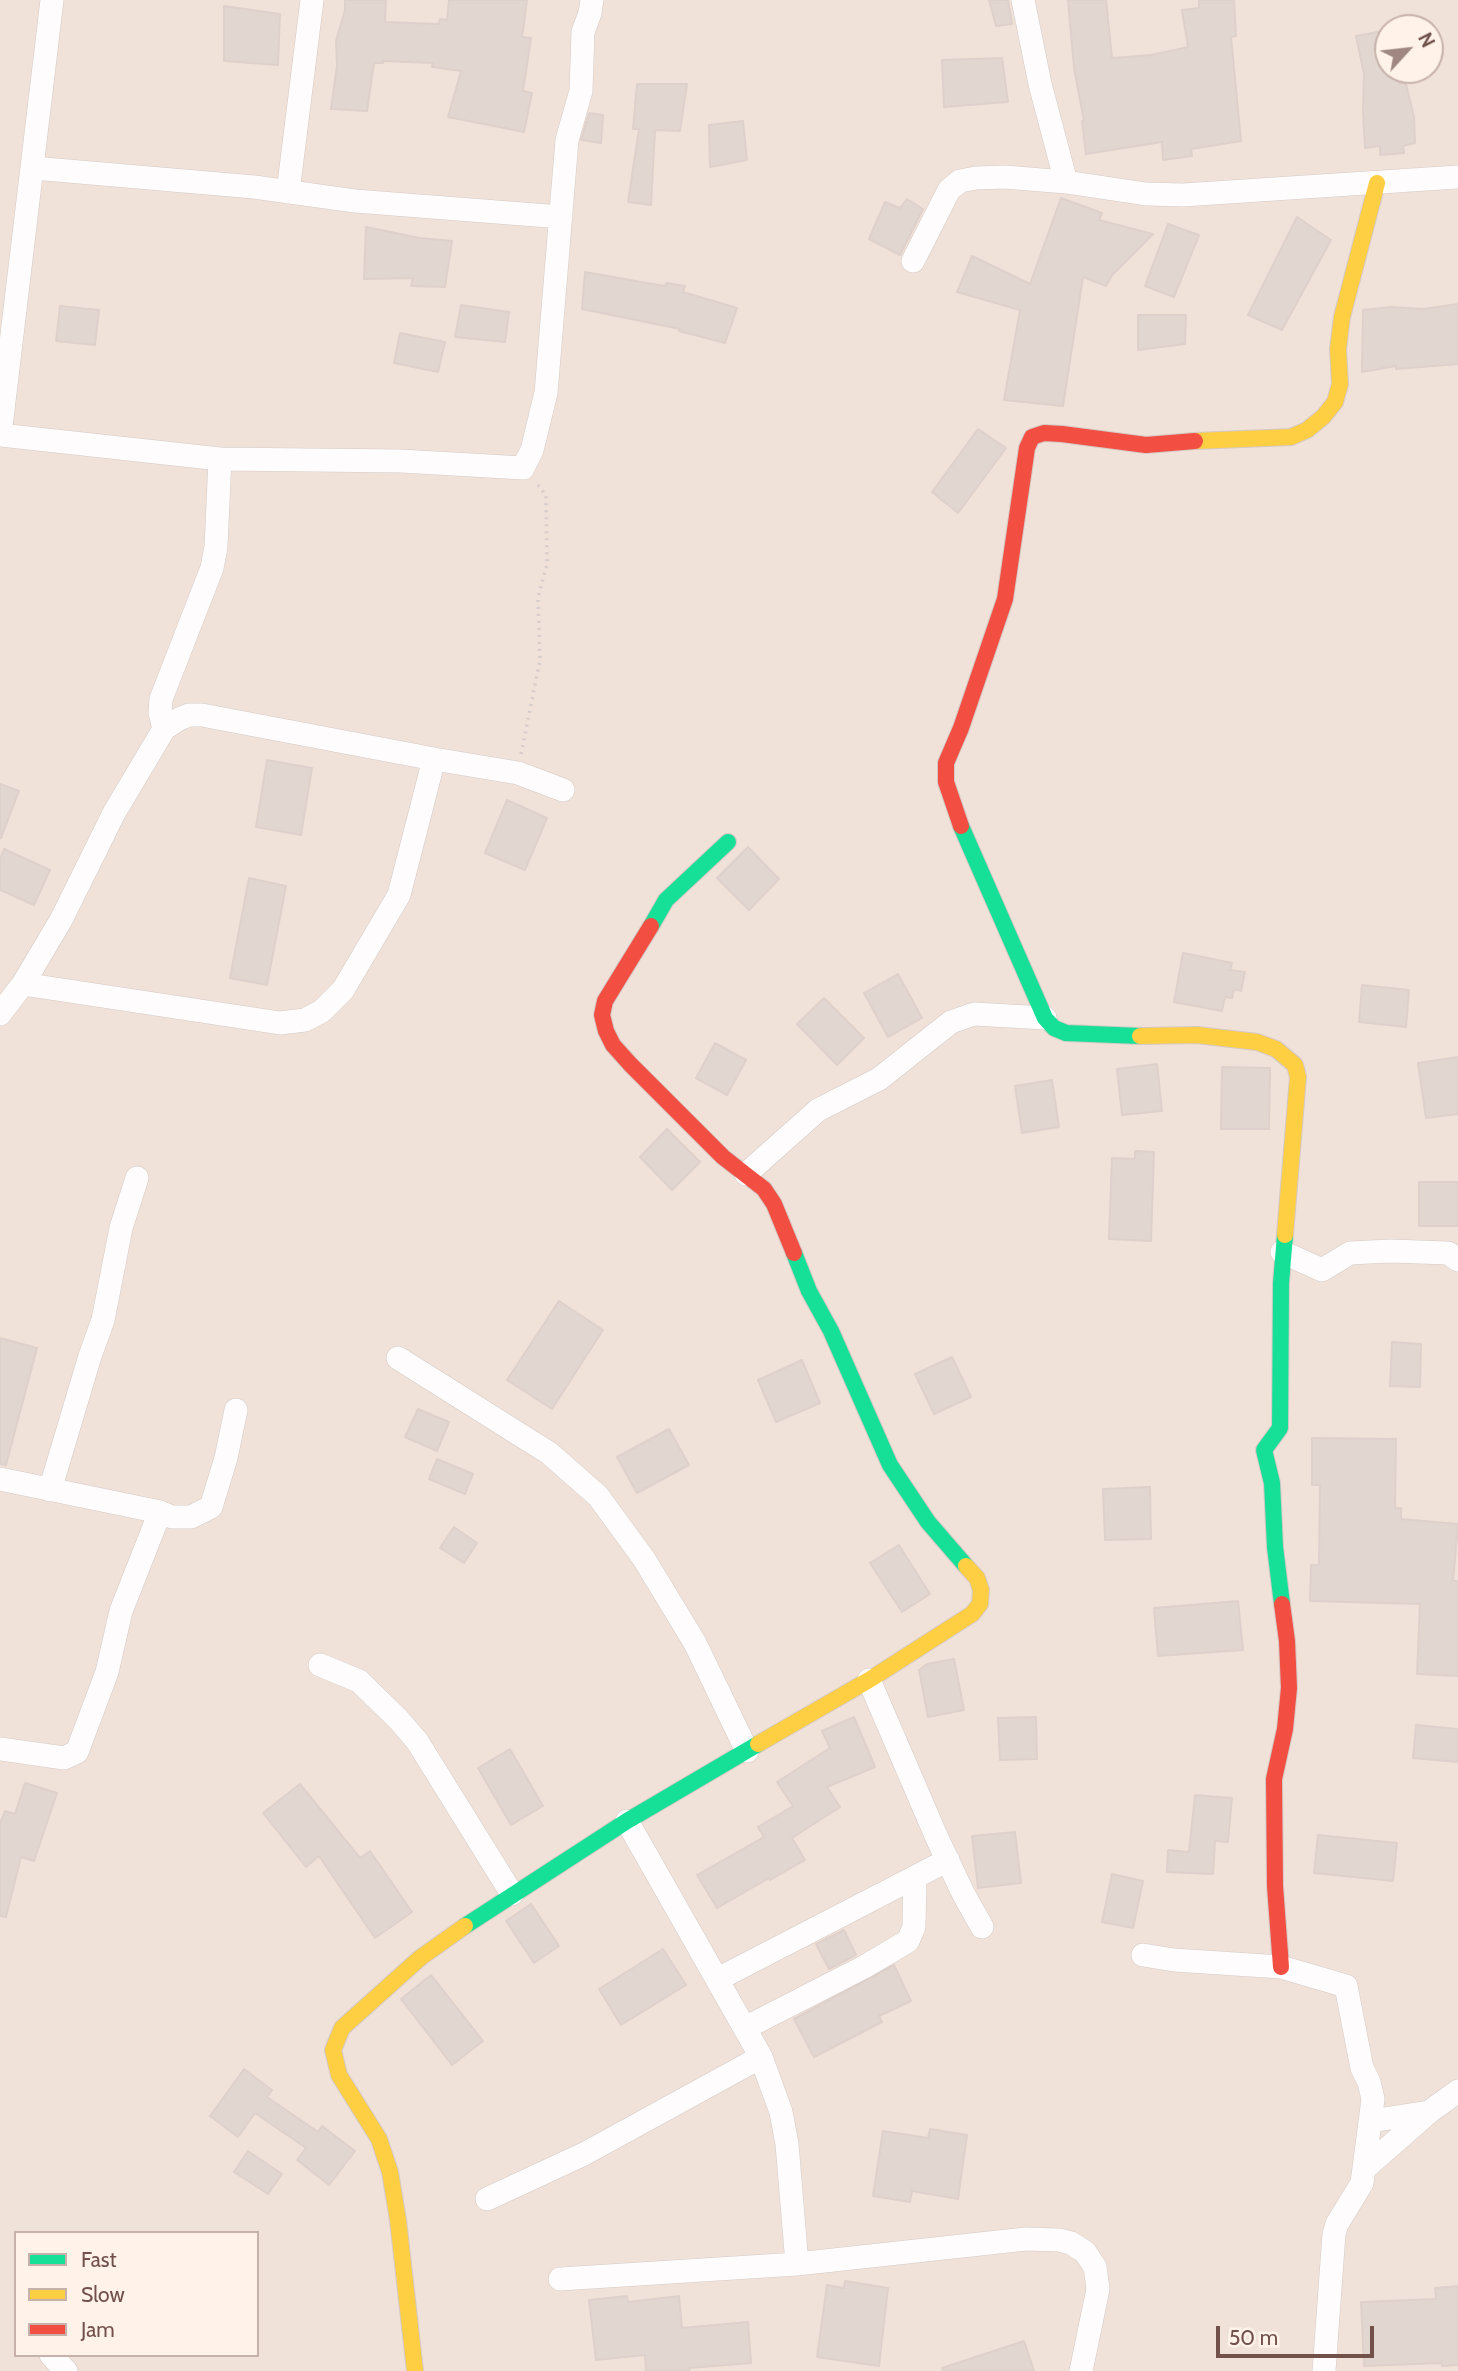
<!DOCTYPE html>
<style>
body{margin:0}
#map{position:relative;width:1458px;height:2371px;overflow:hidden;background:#f6eee9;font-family:Cabin,sans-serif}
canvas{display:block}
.legend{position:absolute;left:14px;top:2231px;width:245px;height:126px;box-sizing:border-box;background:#fef2e9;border:2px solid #c6b2aa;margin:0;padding:9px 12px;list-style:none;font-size:21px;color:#72514b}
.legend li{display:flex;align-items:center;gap:14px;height:35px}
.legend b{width:35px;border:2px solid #c6b2aa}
.north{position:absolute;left:1374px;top:14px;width:70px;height:70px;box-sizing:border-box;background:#fef2e9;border:2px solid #c6b2aa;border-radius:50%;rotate:63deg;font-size:19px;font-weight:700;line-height:28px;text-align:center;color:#72514b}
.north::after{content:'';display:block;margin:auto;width:24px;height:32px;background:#a08882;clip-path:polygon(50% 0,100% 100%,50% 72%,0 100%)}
.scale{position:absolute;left:1216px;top:2326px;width:158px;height:32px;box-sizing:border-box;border:4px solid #72514b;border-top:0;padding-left:9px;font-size:21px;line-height:24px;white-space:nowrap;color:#72514b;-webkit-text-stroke:5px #fef2e9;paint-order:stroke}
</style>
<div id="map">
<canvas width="1458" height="2371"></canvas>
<ul class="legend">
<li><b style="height:9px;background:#16e098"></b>Fast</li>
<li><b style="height:9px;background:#ffcf43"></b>Slow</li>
<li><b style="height:9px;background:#f24e42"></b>Jam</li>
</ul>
<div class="north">N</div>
<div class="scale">50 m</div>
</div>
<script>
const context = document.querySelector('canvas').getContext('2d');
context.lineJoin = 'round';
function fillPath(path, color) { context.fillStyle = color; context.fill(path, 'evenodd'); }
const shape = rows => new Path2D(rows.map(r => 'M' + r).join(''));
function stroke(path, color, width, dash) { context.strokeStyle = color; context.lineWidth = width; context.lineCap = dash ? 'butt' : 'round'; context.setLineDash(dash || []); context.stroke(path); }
fillPath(shape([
 [0,0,1458,0,1458,2371,0,2371],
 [1388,28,1430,28,1430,70,1388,70],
 [16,2233,257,2233,257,2355,16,2355]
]), '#f1e2d9');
const building = shape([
 [345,0,386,0,385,22,439,24,440,19,447,20,449,0,527,0,522,37,531,38,523,91,532,93,524,132,448,117,461,71,432,67,433,63,383,61,383,63,374,63,367,111,331,109,337,66,336,41,345,10,345,0],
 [989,0,1008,0,1012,24,996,26,989,0],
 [1068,0,1106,0,1112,58,1151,55,1188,47,1182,10,1199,8,1199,0,1234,0,1236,36,1231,37,1241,141,1191,149,1192,156,1163,160,1162,142,1086,154,1082,121,1084,121,1074,68,1068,0],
 [224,6,280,14,278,65,224,61,224,6],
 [1388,30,1388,70,1400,70,1399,84,1406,84,1414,117,1415,143,1403,146,1404,153,1380,155,1380,146,1365,148,1363,112,1364,74,1356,36,1388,30],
 [1002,58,1008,102,944,107,942,60,1002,58],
 [637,84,687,84,680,131,655,130,651,205,628,202,639,129,633,129,637,84],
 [589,113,603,115,601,143,581,140,589,113],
 [743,121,747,160,710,167,709,125,743,121],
 [1061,198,1102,213,1099,220,1153,234,1113,274,1106,286,1083,277,1063,406,1004,400,1020,310,957,292,972,256,1030,284,1061,198],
 [907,199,923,209,900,255,869,239,885,202,900,208,907,199],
 [1297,217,1331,240,1282,330,1248,315,1297,217],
 [1168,224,1199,235,1174,297,1145,286,1168,224],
 [366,227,420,238,452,241,445,287,411,286,413,278,364,279,366,227],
 [585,272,664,286,667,283,685,286,683,292,737,308,725,343,679,331,680,329,582,309,585,272],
 [1458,304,1458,364,1396,369,1396,366,1362,372,1363,310,1391,307,1423,309,1458,304],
 [461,305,509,312,505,342,455,337,461,305],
 [60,306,99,310,95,345,56,341,60,306],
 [1138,315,1186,315,1185,344,1138,350,1138,315],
 [400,333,445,342,438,372,394,363,400,333],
 [978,429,1006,448,958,513,932,492,978,429],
 [267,760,312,768,301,835,256,827,267,760],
 [0,784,19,791,1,838,0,838,0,784],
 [507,800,547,818,525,870,485,853,507,800],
 [748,847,779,879,749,910,717,878,748,847],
 [4,849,50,870,34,905,0,890,0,859,4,849],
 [249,878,286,886,267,985,230,978,249,878],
 [1183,953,1232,963,1230,970,1245,972,1241,991,1234,989,1232,998,1225,997,1222,1011,1174,1002,1183,953],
 [898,974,922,1018,888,1037,864,993,898,974],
 [1362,985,1409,990,1406,1027,1359,1022,1362,985],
 [824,998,864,1038,837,1065,797,1024,824,998],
 [715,1043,746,1060,727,1095,696,1078,715,1043],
 [1458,1057,1458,1114,1426,1118,1418,1063,1458,1057],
 [1157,1064,1162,1111,1122,1115,1117,1069,1157,1064],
 [1222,1067,1270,1068,1269,1129,1221,1129,1222,1067],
 [1052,1080,1059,1127,1022,1133,1015,1086,1052,1080],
 [667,1129,700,1162,672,1190,640,1157,667,1129],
 [1135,1151,1154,1152,1151,1241,1109,1239,1112,1158,1135,1159,1135,1151],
 [1419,1182,1458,1182,1458,1226,1419,1226,1419,1182],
 [559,1301,603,1330,552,1409,507,1380,559,1301],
 [0,1338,37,1348,6,1465,0,1464,0,1338],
 [1392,1342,1421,1344,1420,1387,1390,1386,1392,1342],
 [952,1357,971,1397,934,1414,915,1374,952,1357],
 [802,1360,820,1403,776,1422,758,1380,802,1360],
 [418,1409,449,1422,437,1451,405,1437,418,1409],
 [669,1429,689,1465,637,1493,617,1457,669,1429],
 [1312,1438,1396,1439,1395,1508,1401,1508,1401,1519,1458,1524,1453,1581,1458,1581,1458,1676,1417,1674,1420,1604,1310,1601,1311,1565,1319,1565,1320,1485,1312,1485,1312,1438],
 [437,1459,473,1474,465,1494,429,1479,437,1459],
 [1150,1487,1151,1539,1105,1540,1103,1489,1150,1487],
 [454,1527,477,1543,464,1563,440,1548,454,1527],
 [899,1545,930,1594,902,1612,870,1563,899,1545],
 [1238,1601,1243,1650,1158,1656,1154,1608,1238,1601],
 [954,1659,964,1710,928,1717,919,1670,927,1664,954,1659],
 [854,1717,875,1767,827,1787,840,1807,792,1838,805,1860,770,1880,769,1878,717,1908,697,1875,764,1837,758,1827,793,1806,777,1782,830,1748,822,1731,854,1717],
 [1036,1717,1037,1759,1000,1760,998,1718,1036,1717],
 [1416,1725,1458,1729,1458,1762,1413,1758,1416,1725],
 [510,1749,543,1806,511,1825,478,1768,510,1749],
 [25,1783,57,1793,34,1861,21,1857,6,1917,0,1916,0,1824,5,1811,15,1814,25,1783],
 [300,1784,360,1858,370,1851,412,1912,375,1938,319,1856,306,1867,263,1813,300,1784],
 [1195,1795,1232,1798,1228,1842,1215,1841,1213,1874,1167,1872,1168,1850,1189,1852,1195,1795],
 [1015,1832,1021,1883,978,1888,972,1836,1015,1832],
 [1318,1835,1397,1843,1393,1881,1314,1873,1318,1835],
 [1112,1874,1143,1881,1133,1928,1102,1922,1112,1874],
 [531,1904,559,1946,534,1963,506,1921,531,1904],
 [844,1930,856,1955,829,1969,816,1944,844,1930],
 [663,1949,686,1985,621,2025,599,1989,663,1949],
 [894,1965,911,2001,879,2016,882,2022,814,2057,794,2019,894,1965],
 [431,1975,483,2041,452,2065,401,1999,431,1975],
 [244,2069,272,2090,267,2097,318,2132,322,2126,355,2151,329,2185,297,2160,306,2148,255,2113,238,2137,210,2116,244,2069],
 [930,2129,967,2135,958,2199,912,2191,910,2202,873,2196,883,2131,928,2138,930,2129],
 [248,2151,282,2174,268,2194,234,2172,248,2151],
 [845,2281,888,2288,879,2366,817,2357,827,2285,844,2288,845,2281],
 [1458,2286,1458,2365,1442,2366,1442,2363,1364,2366,1361,2302,1436,2299,1435,2288,1458,2286],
 [627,2296,628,2302,679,2296,682,2328,748,2322,751,2363,689,2368,690,2371,646,2371,645,2355,596,2360,589,2300,627,2296],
 [1024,2341,1034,2371,943,2371,942,2368,1024,2341]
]);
fillPath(building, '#e2d6d1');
stroke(building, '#ded0cb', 2);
const street = shape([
 [1023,0,1040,84,1066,182],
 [33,168,254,187,355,201,561,217],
 [288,192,312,0],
 [913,261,949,190,960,181,976,178,1005,177,1066,182,1146,194,1183,195,1458,177],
 [0,435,220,459,401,461,523,468,532,450,546,393,567,140,581,91,583,32,590,13,592,0],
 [0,435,52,0],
 [164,729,160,712,161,699,212,568,216,547,220,459],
 [23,984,280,1023,305,1020,322,1011,343,990,399,895,434,759],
 [0,1014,23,984,61,920,114,813,164,729,179,719,189,715,202,715,434,759,518,773,563,790],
 [746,1174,818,1110,879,1079,951,1022,974,1014,1045,1018],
 [1282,1252,1322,1270,1350,1253,1390,1251,1448,1253,1458,1260],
 [398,1358,549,1453,598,1496,644,1559,695,1643,747,1751],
 [0,1479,160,1512,172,1517,191,1517,211,1507,226,1458,236,1410],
 [50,1490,90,1356,103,1320,121,1228,137,1178],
 [320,1665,359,1681,398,1719,417,1741,512,1894],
 [869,1680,937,1838,964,1895,982,1927],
 [0,1749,64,1758,77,1752,107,1672,121,1611,160,1512],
 [627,1821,761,2057,781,2112,787,2144,797,2264],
 [1143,1955,1174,1960,1281,1967,1346,1986,1362,2068,1369,2082,1373,2099,1362,2183,1337,2224,1334,2234,1324,2371],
 [718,1979,948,1860],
 [745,2028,864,1967,908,1941,914,1927,915,1878],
 [1371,2121,1429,2112],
 [1364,2169,1429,2112,1458,2091],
 [487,2199,584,2154,761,2057],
 [560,2279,797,2264,1026,2239,1059,2240,1071,2243,1085,2252,1095,2267,1098,2289,1081,2371],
 [51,2355,66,2371]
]);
const fast = shape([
 [961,826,1045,1018,1054,1028,1066,1033,1140,1036],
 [651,926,666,900,728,842],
 [794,1253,809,1291,831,1331,890,1465,928,1522,966,1566],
 [1282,1604,1275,1547,1272,1483,1264,1450,1280,1428,1281,1283,1285,1235],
 [465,1926,627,1821,758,1744]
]);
const slow = shape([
 [1195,441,1291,437,1307,430,1323,417,1335,402,1340,384,1338,349,1342,317,1377,183],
 [1140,1036,1197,1035,1257,1042,1276,1049,1295,1065,1298,1077,1285,1235],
 [758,1744,869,1680,972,1614,980,1604,981,1590,977,1578,966,1566],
 [415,2371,398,2220,390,2172,379,2139,339,2075,333,2050,342,2028,420,1958,465,1926]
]);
const jam = shape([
 [961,826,946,782,946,763,961,728,1005,599,1027,448,1032,437,1044,433,1062,434,1146,445,1195,441],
 [651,926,605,1001,602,1015,606,1031,613,1045,630,1064,723,1157,764,1189,774,1204,794,1253],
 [1281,1967,1275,1886,1274,1779,1285,1729,1289,1688,1287,1641,1282,1604]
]);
stroke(street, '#d4cac6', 24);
stroke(fast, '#d4c9c6', 18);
stroke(slow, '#d4c9c6', 18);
stroke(jam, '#d4c9c6', 18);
stroke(shape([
 [521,754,540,660,538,597,547,565,546,495,537,484]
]), '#d6ccca', 3.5, [2, 5]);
stroke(street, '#fefcfc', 23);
stroke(fast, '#16e098', 16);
stroke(slow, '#ffcf43', 16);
stroke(jam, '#f24e42', 16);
</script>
